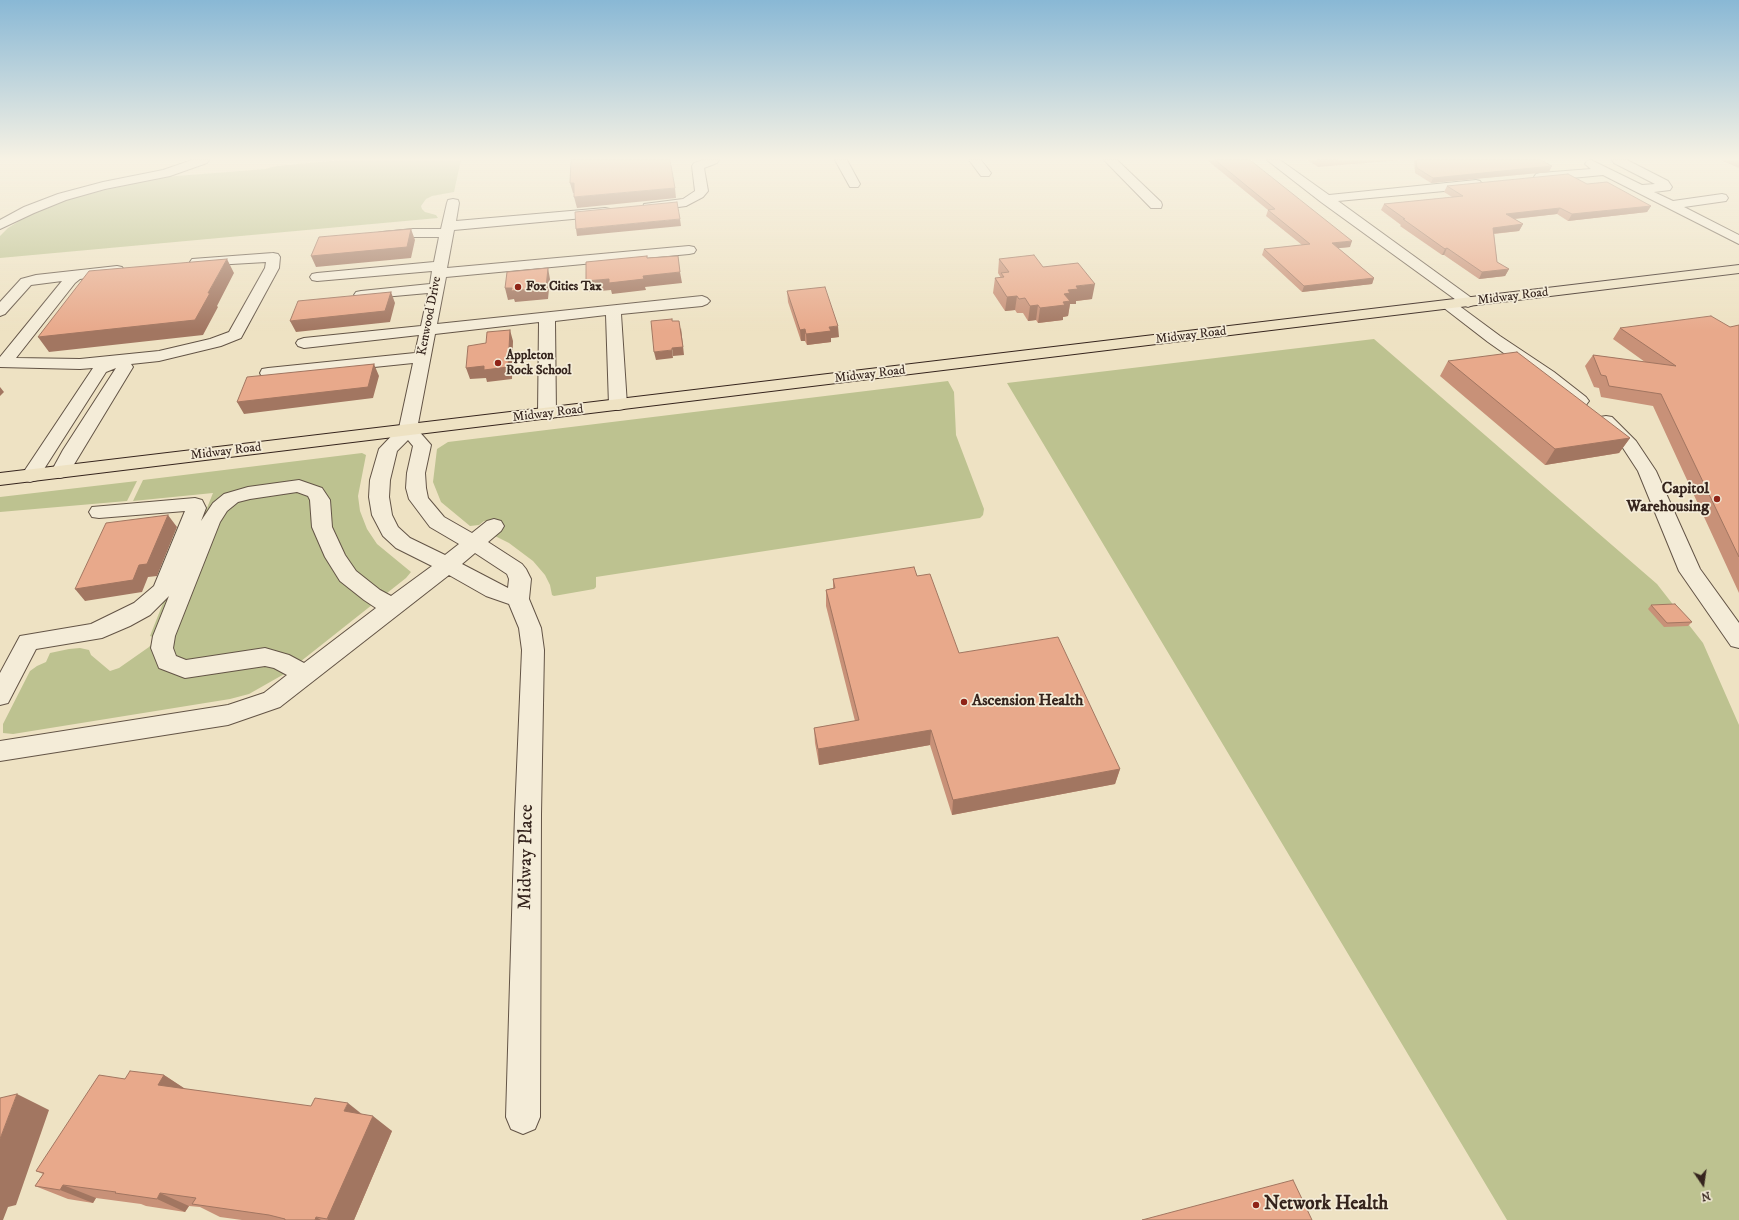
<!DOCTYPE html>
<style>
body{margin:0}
#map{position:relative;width:1739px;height:1220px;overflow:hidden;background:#eee2c3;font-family:"IM FELL DW Pica",serif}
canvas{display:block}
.north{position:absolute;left:1683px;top:1164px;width:40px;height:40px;-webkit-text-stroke:3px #f4ecd8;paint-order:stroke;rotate:167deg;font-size:11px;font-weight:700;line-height:16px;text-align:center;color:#35241d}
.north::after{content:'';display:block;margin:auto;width:14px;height:18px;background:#35241d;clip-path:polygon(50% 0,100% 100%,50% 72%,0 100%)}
</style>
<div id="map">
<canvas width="1739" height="1220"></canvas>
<div class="north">N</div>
</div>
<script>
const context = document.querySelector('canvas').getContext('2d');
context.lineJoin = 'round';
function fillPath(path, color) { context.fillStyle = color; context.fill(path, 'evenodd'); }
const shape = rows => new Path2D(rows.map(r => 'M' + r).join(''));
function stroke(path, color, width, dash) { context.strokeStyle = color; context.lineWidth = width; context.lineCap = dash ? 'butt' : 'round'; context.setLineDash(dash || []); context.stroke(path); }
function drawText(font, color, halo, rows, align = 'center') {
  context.font = font + ' "IM FELL DW Pica",serif'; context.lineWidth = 3.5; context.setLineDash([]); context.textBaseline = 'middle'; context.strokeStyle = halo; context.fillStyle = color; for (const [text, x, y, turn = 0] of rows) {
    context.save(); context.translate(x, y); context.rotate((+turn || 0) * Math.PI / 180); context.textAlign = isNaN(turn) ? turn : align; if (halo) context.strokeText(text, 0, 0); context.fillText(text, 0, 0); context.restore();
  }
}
fillPath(shape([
 [341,160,461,160,454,192,432,196,426,199,421,206,422,209,425,212,436,215,438,218,0,258,0,236,8,228,27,216,73,197,164,177,265,169,276,166],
 [1374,339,1657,584,1703,643,1739,725,1739,1220,1507,1220,1007,383],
 [948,381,954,392,956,435,984,509,983,515,980,518,596,577,596,587,594,589,554,596,552,595,550,585,545,575,533,561,509,543,495,536,502,529,484,521,479,525,470,526,441,502,433,482,437,449,448,442],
 [362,453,366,455,358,496,360,511,367,529,377,544,411,572,406,578,286,673,249,694,230,699,13,734,3,733,3,724,30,671,37,666,46,662,50,653,69,649,80,648,89,650,91,655,110,671,119,668,149,647,154,641,153,637,150,636,200,510,207,508,213,493,133,501,143,480],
 [137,481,127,501,0,512,0,497]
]), '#bdc290');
const minor = shape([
 [192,160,209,160,207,163,170,176,105,189,66,200,34,213,0,229,0,220,24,207,58,194,103,182,163,170,192,160],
 [703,160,719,160,717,163,704,168,708,191,703,197,686,206,649,211,644,210,643,207,644,204,683,199,695,191,692,166,694,163,703,160],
 [835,160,847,160,860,184,858,187,850,187,835,160],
 [969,160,981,160,991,173,989,176,981,176,969,160],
 [1104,160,1117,160,1161,202,1162,205,1161,208,1151,208,1104,160],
 [1267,160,1280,160,1329,195,1476,180,1480,181,1482,184,1480,187,1476,188,1338,201,1473,299,1476,302,1473,305,1468,307,1463,305,1321,202,1267,160],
 [1591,160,1642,185,1655,184,1614,163,1612,160,1627,160,1668,181,1672,187,1670,190,1654,192,1673,201,1722,194,1726,195,1728,198,1726,201,1684,207,1739,235,1739,244,1603,175,1540,181,1536,180,1534,177,1536,174,1540,173,1591,169,1585,164,1587,161,1591,160],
 [453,199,458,200,459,203,456,221,605,208,610,209,612,212,610,215,605,216,454,230,447,268,689,246,694,247,696,250,694,253,689,254,446,277,437,324,702,296,707,298,710,301,707,304,702,306,621,314,627,405,624,409,618,410,612,409,609,405,606,315,555,321,556,414,553,418,547,419,541,418,538,414,539,322,435,334,417,429,431,445,425,473,426,488,428,498,444,517,472,533,487,521,494,519,501,521,504,526,501,531,488,542,522,564,526,569,531,579,529,599,541,628,544,650,541,814,540,1117,535,1129,523,1134,511,1129,506,1117,515,814,522,650,519,628,509,604,486,596,449,575,280,707,228,725,0,761,0,741,228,705,264,693,287,675,274,668,265,666,185,678,159,668,151,648,153,636,169,596,150,615,130,626,102,638,36,649,8,703,0,705,0,673,20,636,91,624,134,603,154,586,185,511,99,518,92,517,89,512,92,507,195,498,202,500,206,508,201,521,213,503,224,494,248,487,299,480,322,488,330,500,332,527,345,555,356,571,380,590,391,596,432,566,396,548,383,536,372,515,369,497,370,480,379,449,399,428,413,363,268,378,262,377,260,373,262,369,268,368,415,353,419,335,304,348,298,346,296,343,298,340,304,338,421,326,428,293,361,299,356,298,354,295,356,292,361,291,430,284,432,271,317,281,312,280,310,277,312,274,317,273,434,262,439,237,413,237,383,240,378,239,376,236,378,233,383,232,413,229,441,229,447,203,448,200,453,199],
 [408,440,413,446,407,473,406,488,409,499,430,527,459,544,445,555,410,538,398,527,392,515,389,497,390,480,397,451,408,440],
 [297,492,308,496,310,500,312,527,325,557,340,581,364,600,376,608,304,663,289,655,265,648,186,660,176,656,173,648,175,636,220,522,227,511,238,502,250,499,297,492],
 [475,553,507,574,509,579,508,588,462,564,475,553],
 [273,253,278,254,280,257,279,268,241,338,221,346,159,361,131,364,133,367,67,476,60,478,53,476,51,472,63,450,116,368,106,372,37,480,30,482,23,480,21,476,93,368,80,369,0,367,0,357,62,281,31,285,5,314,0,316,0,302,21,279,36,275,117,266,122,267,124,270,122,273,117,274,80,279,75,283,16,358,80,359,159,351,210,339,229,332,265,268,266,262,197,266,192,265,190,262,192,259,273,253],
 [1449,300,1454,302,1500,336,1554,372,1586,397,1589,401,1586,405,1580,406,1574,405,1542,380,1488,342,1444,308,1441,305,1444,302,1449,300],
 [1606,416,1612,417,1636,441,1656,471,1700,569,1739,623,1739,648,1731,646,1679,571,1638,471,1623,448,1597,421,1600,417,1606,416]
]);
const major = shape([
 [1739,265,1739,273,0,485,0,473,1739,265]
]);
stroke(minor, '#635446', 2);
stroke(major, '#35241d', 2);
fillPath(minor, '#f4ecd8');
fillPath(major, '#eee2c3');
fillPath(shape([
 [1207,160,1250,160,1350,247,1338,248,1374,278,1372,284,1302,292,1262,255,1264,249,1302,245,1266,216,1268,210],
 [1307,160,1402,160,1318,167],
 [1414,160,1548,160,1542,161,1549,172,1431,183,1415,173],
 [1720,160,1739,160,1739,168],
 [1587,184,1651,206,1647,212,1568,221,1557,214,1515,219,1523,224,1519,231,1494,234,1497,262,1509,269,1505,276,1479,279,1444,255,1442,255,1400,226,1401,225,1381,210,1384,204,1452,197,1444,192,1447,186],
 [999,259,1043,267,1092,299,1076,301,1076,304,1070,304,1068,316,1063,317,1063,320,1038,323,1036,320,1028,321,1023,313,1017,313,1015,310,1005,311,993,293,995,278,1001,278,998,273],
 [787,291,839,337,831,338,831,342,807,345,805,341,801,341,788,302],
 [1739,325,1739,593,1653,406,1601,397,1599,388,1594,387,1585,366,1593,355,1645,362,1613,339,1620,328,1730,327],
 [1448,361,1630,438,1619,453,1545,465,1440,376],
 [917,576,959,653,1120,769,1115,784,952,815,930,745,819,765,815,743,814,728,855,721,826,606,826,590,833,588,833,579],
 [1651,605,1692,622,1688,626,1664,627,1648,609],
 [164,1075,185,1089,361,1114,392,1131,354,1220,242,1220,220,1217,200,1207,189,1206,185,1212,146,1206,141,1204,96,1198,93,1203,68,1199,35,1186,43,1174,36,1171,125,1079]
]), '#c89178');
fillPath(shape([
 [1552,166,1549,172,1431,183,1433,178],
 [570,183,574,183,576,193,573,193],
 [675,188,676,198,577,208,574,197],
 [1651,206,1647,212,1568,221,1572,214],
 [1560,208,1557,214,1503,220,1506,214],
 [680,219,681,226,577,236,576,229],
 [1523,224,1519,231,1490,234,1493,228],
 [411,229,415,240,411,258,316,267,311,256],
 [1352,241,1350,247,1330,249,1332,243],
 [1447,248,1444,255,1442,255,1445,249],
 [227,259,234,273,217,306,218,307,203,335,49,352,38,337,208,293],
 [548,268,550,279,548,299,515,302,514,299,508,300,505,288],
 [1509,269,1505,276,1479,279,1482,272],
 [680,272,682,283,645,287,646,290,612,294,611,290,589,292,586,281],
 [1374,278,1372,284,1302,292,1304,286],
 [1095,284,1092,299,1076,301,1076,304,1070,304,1068,316,1063,317,1063,320,1038,323,1040,308,1064,294,1068,290,1076,286],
 [391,292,395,303,390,322,296,332,290,321],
 [1017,296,1015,310,1005,311,1007,297],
 [1038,305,1036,320,1028,321,1030,306],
 [838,326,839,337,831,338,831,342,807,345,806,334,829,327],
 [681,328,684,355,673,356,672,348],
 [805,329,805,341,801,341,800,330],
 [510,330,513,341,512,379,487,382,486,378,470,379,466,368],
 [672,350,673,358,656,360,654,352],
 [374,364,379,376,373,398,244,414,237,402],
 [0,387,4,392,0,396],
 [1630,438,1619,453,1545,465,1555,449],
 [168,515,177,527,157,576,148,577,142,592,85,601,75,589,139,565],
 [931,730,930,745,819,765,818,749],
 [1120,769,1115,784,952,815,953,800],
 [164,1075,190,1092,158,1085],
 [17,1094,49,1110,16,1205,8,1207,3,1220,0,1220,0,1139],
 [348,1103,368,1119,344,1111],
 [373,1116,392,1131,354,1220,328,1220,327,1219],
 [63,1185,96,1198,93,1203,60,1190],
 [160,1193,189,1206,185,1212,157,1199],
 [316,1217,321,1220,315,1220]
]), '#a27661');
const building = shape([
 [571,160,670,160,675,188,574,197,574,183,570,183,571,160],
 [1215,160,1250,160,1352,241,1332,243,1374,278,1304,286,1264,249,1310,244,1268,210,1275,209,1215,160],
 [1317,160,1338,160,1319,161,1317,160],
 [1416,160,1541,160,1552,166,1433,178,1417,168,1416,160],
 [1568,174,1587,184,1607,182,1651,206,1572,214,1560,208,1506,214,1523,224,1493,228,1497,262,1509,269,1482,272,1447,248,1445,249,1403,219,1405,219,1384,204,1463,196,1447,186,1568,174],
 [677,202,680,219,576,229,575,212,677,202],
 [411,229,407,247,311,256,319,237,411,229],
 [1034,255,1043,267,1078,263,1095,284,1076,286,1078,289,1068,290,1070,293,1064,294,1070,301,1063,302,1065,305,1040,308,1038,305,1030,306,1025,298,1019,299,1017,296,1007,297,995,278,1004,277,1001,273,1009,272,999,259,1034,255],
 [647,256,647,258,678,256,680,272,643,276,644,279,609,283,609,279,586,281,586,262,647,256],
 [227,259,208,293,210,293,195,320,38,337,89,271,227,259],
 [548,268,546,288,511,291,512,288,505,288,507,272,548,268],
 [825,287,838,326,829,327,831,331,806,334,805,329,800,330,787,291,825,287],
 [391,292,385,311,290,321,298,301,391,292],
 [1711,316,1730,327,1739,325,1739,557,1661,394,1609,386,1606,376,1601,375,1593,355,1676,366,1620,328,1711,316],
 [672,319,672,321,679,321,683,347,672,348,672,350,654,352,651,321,672,319],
 [510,330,508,367,484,370,484,366,466,368,468,346,486,343,487,332,510,330],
 [1517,352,1630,438,1555,449,1448,361,1517,352],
 [374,364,368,387,237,402,247,377,374,364],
 [168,515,147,564,139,565,133,580,75,589,106,523,168,515],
 [914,567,917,576,930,574,959,653,1058,637,1120,769,953,800,931,730,818,749,814,728,859,720,826,590,835,588,833,579,914,567],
 [1675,604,1692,622,1667,623,1651,605,1675,604],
 [130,1071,164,1075,158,1085,311,1106,315,1098,348,1103,344,1111,373,1116,327,1219,316,1217,315,1220,285,1220,285,1219,269,1215,192,1204,196,1198,160,1193,157,1199,115,1193,116,1192,63,1185,60,1190,35,1186,44,1173,36,1171,99,1075,125,1079,130,1071],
 [17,1094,0,1139,0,1098,17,1094],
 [1293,1180,1312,1220,1142,1220,1293,1180]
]);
fillPath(building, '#e8a98b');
stroke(building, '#a27661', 1);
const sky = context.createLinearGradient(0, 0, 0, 331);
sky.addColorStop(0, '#89b8d5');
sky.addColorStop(0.48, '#f7f2e4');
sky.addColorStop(1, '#f7f2e400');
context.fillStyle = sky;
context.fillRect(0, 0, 1739, 331);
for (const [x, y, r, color] of [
 [518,287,4,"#8f2418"],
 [498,363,4,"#8f2418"],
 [1717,499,4,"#8f2418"],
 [964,702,4,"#8f2418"],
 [1256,1205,4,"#8f2418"]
]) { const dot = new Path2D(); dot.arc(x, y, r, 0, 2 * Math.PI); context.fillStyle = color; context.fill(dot); stroke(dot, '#f4ecd8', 1.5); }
drawText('bold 13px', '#35241d', '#f4ecd8', [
 ["Fox Cities Tax",526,287],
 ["Appleton",506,356],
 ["Rock School",506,371]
], 'left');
drawText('13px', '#35241d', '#f4ecd8', [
 ["Midway Road",1513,297,-7],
 ["Kenwood Drive",430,316,-79],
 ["Midway Road",1191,336,-7],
 ["Midway Road",870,375,-7],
 ["Midway Road",548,414,-7],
 ["Midway Road",226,452,-7]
]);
drawText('bold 16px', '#35241d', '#f4ecd8', [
 ["Capitol",1709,490],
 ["Warehousing",1709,508],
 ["Ascension Health",972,702,"left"]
], 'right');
drawText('19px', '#35241d', '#f4ecd8', [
 ["Midway Place",527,857,-89]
]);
drawText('bold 19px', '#35241d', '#f4ecd8', [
 ["Network Health",1264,1205]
], 'left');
</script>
